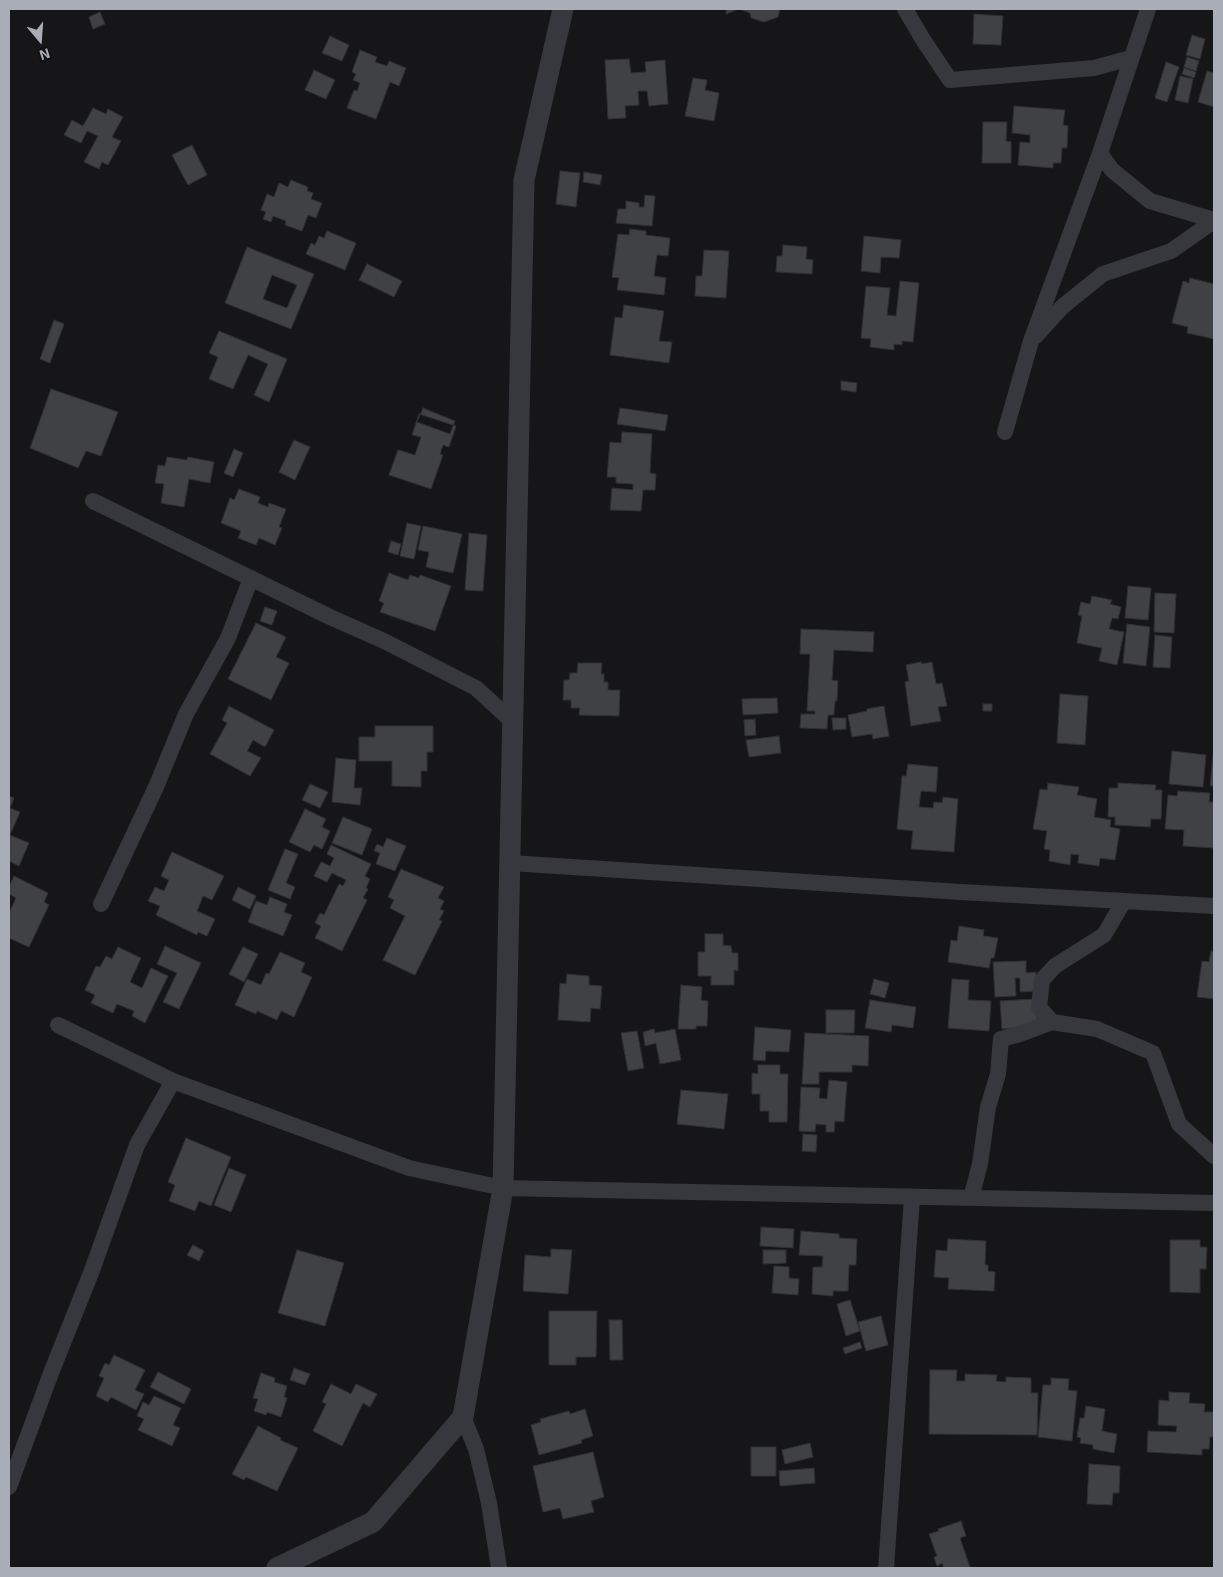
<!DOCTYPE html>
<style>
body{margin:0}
#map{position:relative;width:1223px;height:1577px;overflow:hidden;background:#161618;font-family:"Exo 2",sans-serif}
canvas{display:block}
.frame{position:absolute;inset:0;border:10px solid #a8adb8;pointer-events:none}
.north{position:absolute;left:15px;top:15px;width:50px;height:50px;-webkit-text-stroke:4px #111113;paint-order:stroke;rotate:162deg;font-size:14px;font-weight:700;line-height:20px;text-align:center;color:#a8adb8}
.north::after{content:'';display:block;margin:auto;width:18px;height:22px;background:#a8adb8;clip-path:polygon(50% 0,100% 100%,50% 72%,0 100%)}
</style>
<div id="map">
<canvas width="1223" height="1577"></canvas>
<div class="frame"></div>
<div class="north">N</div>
</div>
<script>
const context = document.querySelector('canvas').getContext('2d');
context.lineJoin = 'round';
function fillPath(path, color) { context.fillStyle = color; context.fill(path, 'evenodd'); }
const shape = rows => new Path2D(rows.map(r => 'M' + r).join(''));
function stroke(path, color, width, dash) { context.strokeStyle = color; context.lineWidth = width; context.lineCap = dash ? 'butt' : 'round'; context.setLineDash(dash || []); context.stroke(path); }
const building = shape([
 [727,9,780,9,778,17,764,22,751,18,750,13,739,9,726,14,727,9],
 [100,12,105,24,93,29,89,17,100,12],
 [974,14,1003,16,1001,45,973,44,974,14],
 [1192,35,1205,39,1200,59,1186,55,1192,35],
 [330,36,349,45,342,61,322,53,330,36],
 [360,50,377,57,375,62,387,66,389,61,406,68,399,86,390,82,376,119,347,108,354,90,357,91,360,83,353,80,356,74,352,72,360,50],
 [1187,57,1199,61,1196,71,1184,67,1187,57],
 [629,59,631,73,646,72,645,62,665,60,668,104,649,106,647,91,638,91,639,105,625,106,626,118,608,119,605,60,629,59],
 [1166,62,1179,67,1167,102,1155,98,1166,62],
 [1184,68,1196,72,1194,78,1182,74,1184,68],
 [314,70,335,80,326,99,305,90,314,70],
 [1207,71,1214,73,1214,107,1198,102,1207,71],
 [1180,76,1193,79,1188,103,1175,100,1180,76],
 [693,78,707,80,705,90,719,93,714,121,685,116,693,78],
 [1014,106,1065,110,1063,125,1068,126,1067,148,1062,148,1061,163,1053,163,1053,168,1018,165,1020,142,1030,143,1030,135,1012,133,1014,106],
 [93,108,106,114,108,109,123,117,112,137,121,141,108,165,102,162,99,169,84,162,98,136,87,131,81,143,64,135,72,120,83,126,93,108],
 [983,122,1007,122,1006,141,1011,142,1011,163,982,163,983,122],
 [192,145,207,175,188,185,172,155,192,145],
 [560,171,580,173,576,207,556,204,560,171],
 [584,172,602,175,600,185,583,182,584,172],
 [291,180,308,187,307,191,313,193,311,199,322,203,316,218,308,215,302,231,285,225,286,221,273,216,271,222,263,219,266,212,261,210,267,194,274,197,279,183,288,187,291,180],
 [645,195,655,196,652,226,616,223,618,209,626,209,626,201,639,203,639,207,644,207,645,195],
 [630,229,646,231,646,235,670,238,668,256,657,255,654,276,666,278,664,295,617,290,619,278,612,277,618,234,629,235,630,229],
 [327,231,356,243,345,270,306,254,311,243,315,245,319,236,324,238,327,231],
 [864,236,901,240,899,258,881,257,880,273,861,271,864,236],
 [783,245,807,247,806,259,813,260,812,274,776,272,777,256,782,256,783,245],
 [247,247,314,274,291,329,225,303,247,247],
 [272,275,297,285,287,308,263,299,272,275],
 [704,250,729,251,726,298,695,296,696,276,702,276,704,250],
 [367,264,402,281,394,297,359,280,367,264],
 [1190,278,1214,284,1214,339,1187,333,1188,327,1172,323,1183,281,1189,283,1190,278],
 [900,281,919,283,913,342,902,341,902,345,894,344,894,350,870,347,871,339,861,338,866,286,890,288,887,315,896,316,900,281],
 [624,305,664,311,659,341,672,342,669,363,610,355,615,317,622,318,624,305],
 [54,320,64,324,50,363,40,359,54,320],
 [219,331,287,359,269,402,254,395,268,364,248,355,233,389,209,379,218,357,209,353,219,331],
 [841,381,857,383,856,392,841,390,841,381],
 [51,389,118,412,101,456,86,451,78,468,30,448,51,389],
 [423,408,455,421,450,434,417,422,423,408],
 [620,408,668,415,665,431,617,424,620,408],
 [419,414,456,426,449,447,443,445,440,454,443,455,431,489,389,475,398,450,415,455,421,437,412,435,419,414],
 [622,432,652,434,650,473,656,474,655,490,643,490,641,511,610,510,612,488,633,490,633,484,616,483,616,477,607,477,610,442,621,443,622,432],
 [294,440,310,447,295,480,279,472,294,440],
 [234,449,243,453,233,477,224,473,234,449],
 [167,457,187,460,188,457,214,462,210,483,189,479,184,507,161,503,164,484,155,483,158,465,165,466,167,457],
 [239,489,260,497,258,503,268,507,269,503,286,509,279,527,282,528,275,545,259,538,256,545,238,538,241,531,221,523,230,498,234,500,239,489],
 [407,523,421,526,414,559,400,556,407,523],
 [423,526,462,534,453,573,426,567,429,552,418,550,423,526],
 [469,533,487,535,483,591,465,590,469,533],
 [391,541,401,544,398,555,388,552,391,541],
 [389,573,408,580,410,575,419,578,420,575,451,586,435,631,380,612,384,603,379,601,389,573],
 [1128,586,1151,588,1148,620,1125,618,1128,586],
 [1155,593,1176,594,1174,633,1154,632,1155,593],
 [1092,596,1112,600,1110,604,1121,607,1118,619,1112,618,1109,629,1124,632,1117,665,1099,661,1102,648,1077,643,1082,616,1078,615,1081,602,1090,604,1092,596],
 [265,607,277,611,272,625,260,621,265,607],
 [256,623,286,637,276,657,289,663,271,700,228,679,256,623],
 [1127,624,1150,627,1146,666,1123,663,1127,624],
 [801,629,874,632,873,652,834,650,832,680,838,681,837,701,835,701,834,715,828,715,827,729,800,728,801,714,815,714,815,711,807,711,810,654,800,654,801,629],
 [1155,635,1172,637,1170,668,1153,667,1155,635],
 [921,662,922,664,932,662,936,684,942,683,947,706,938,707,941,721,911,726,905,682,909,681,906,665,921,662],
 [578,663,602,663,601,674,604,674,604,682,608,682,608,690,620,690,619,716,579,715,580,708,571,708,571,700,563,700,564,680,569,680,570,673,577,673,578,663],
 [1060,694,1088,696,1085,745,1057,743,1060,694],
 [777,698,778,713,743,715,742,699,777,698],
 [983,704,992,704,992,711,983,711,983,704],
 [229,706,274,730,265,747,253,740,247,751,261,758,250,776,210,754,227,723,222,720,229,706],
 [884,706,889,736,873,739,872,734,852,737,848,715,867,711,867,709,884,706],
 [832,718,846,718,846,729,833,730,832,718],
 [755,719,756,735,745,736,744,720,755,719],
 [375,726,433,726,433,752,427,752,427,771,421,771,421,787,392,786,392,761,359,761,359,737,375,737,375,726],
 [779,736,781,753,749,757,746,740,779,736],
 [1214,746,1214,786,1210,786,1214,746],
 [1172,751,1206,755,1203,787,1169,784,1172,751],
 [336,758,356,760,354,788,362,788,360,805,332,802,336,758],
 [908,764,938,767,936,792,921,791,919,807,933,808,934,802,942,803,943,797,958,799,954,852,911,849,913,831,897,829,902,776,906,776,908,764],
 [1048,783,1079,787,1077,795,1097,799,1094,817,1111,820,1110,827,1120,829,1115,860,1100,858,1099,866,1078,863,1079,855,1071,854,1070,865,1049,861,1050,850,1044,849,1047,831,1033,829,1040,789,1047,790,1048,783],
 [1118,783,1156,785,1155,790,1162,790,1161,819,1151,819,1150,827,1115,825,1115,817,1108,817,1109,788,1118,788,1118,783],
 [310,784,328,792,320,808,302,800,310,784],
 [1178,791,1210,793,1209,802,1214,802,1214,848,1183,846,1184,830,1165,829,1168,795,1177,796,1178,791],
 [9,796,14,798,10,808,20,812,10,835,29,843,19,866,9,861,9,796],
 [305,809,326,819,322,827,330,831,322,849,314,845,310,852,289,842,305,809],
 [343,817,372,829,362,855,332,843,343,817],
 [387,838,406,846,395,871,376,864,380,853,374,851,377,844,383,847,387,838],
 [331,845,371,864,365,876,370,879,366,888,368,889,363,898,367,900,342,951,315,938,321,926,315,923,320,913,324,915,339,884,343,886,346,880,332,873,327,882,314,876,321,862,330,866,334,858,327,854,331,845],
 [285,849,298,854,286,883,295,887,290,899,268,890,285,849],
 [172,852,224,876,212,900,203,896,197,911,215,919,207,936,198,932,197,935,156,915,160,906,148,901,155,887,164,891,169,880,161,876,172,852],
 [401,869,444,887,438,898,444,901,440,909,444,911,439,920,442,921,415,975,383,960,405,916,390,908,394,900,388,897,401,869],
 [14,876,48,893,44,902,49,905,29,947,9,938,9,913,16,898,9,894,9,887,14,876],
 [238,887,256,896,250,909,232,900,238,887],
 [270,897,287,904,284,912,292,915,283,936,248,922,256,901,267,905,270,897],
 [959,926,984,930,983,936,998,938,994,958,991,958,989,968,948,962,951,940,957,941,959,926],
 [705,934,723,934,723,945,731,946,732,953,738,953,738,971,734,970,734,985,711,985,711,976,698,976,698,952,705,952,705,934],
 [165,946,201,963,179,1009,163,1002,177,973,157,964,165,946],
 [118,947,141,958,130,982,142,988,151,968,168,976,145,1023,132,1016,134,1011,117,1004,113,1013,91,1003,95,995,85,990,96,966,100,967,106,956,112,959,118,947],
 [243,947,258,954,244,982,229,974,243,947],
 [1211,951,1214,952,1214,999,1197,997,1202,961,1209,962,1211,951],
 [280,952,305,963,301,972,312,977,294,1017,281,1011,277,1020,257,1011,256,1014,235,1005,247,979,261,985,266,973,269,974,280,952],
 [1026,961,1026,973,1036,972,1036,991,1020,992,1020,978,1015,978,1016,996,995,997,993,962,1026,961],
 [567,974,589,976,589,985,602,986,600,1009,591,1008,590,1022,558,1020,560,983,566,984,567,974],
 [874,979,889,983,885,998,870,994,874,979],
 [952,979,969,980,968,1000,991,1001,989,1031,948,1028,952,979],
 [681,985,702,987,701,1000,708,1001,707,1026,696,1026,696,1029,678,1029,681,985],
 [1036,999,1038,1026,1002,1029,1000,1001,1036,999],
 [870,1000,916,1007,913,1028,892,1025,891,1032,865,1028,870,1000],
 [826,1010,855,1010,854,1033,826,1033,826,1010],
 [755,1027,791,1030,789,1052,766,1051,765,1061,753,1060,755,1027],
 [654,1029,655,1033,675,1029,681,1060,660,1064,656,1043,645,1046,643,1032,654,1029],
 [637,1031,644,1068,628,1071,621,1033,637,1031],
 [805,1033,869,1036,868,1066,852,1065,852,1072,819,1072,819,1084,802,1084,805,1033],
 [758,1065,780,1065,780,1074,788,1074,787,1122,769,1122,769,1111,760,1111,760,1094,752,1094,752,1073,758,1074,758,1065],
 [829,1080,847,1082,844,1122,835,1121,834,1132,826,1132,826,1125,816,1124,815,1132,799,1131,801,1087,820,1088,819,1098,827,1099,829,1080],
 [681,1090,728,1094,724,1129,677,1124,681,1090],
 [803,1134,817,1135,816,1152,802,1151,803,1134],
 [186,1138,231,1157,211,1206,199,1201,195,1211,169,1201,175,1185,168,1182,186,1138],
 [229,1168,246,1175,231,1212,214,1205,229,1168],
 [761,1227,794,1229,793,1248,760,1246,761,1227],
 [801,1231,839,1234,839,1238,857,1239,856,1265,849,1265,848,1291,833,1291,833,1296,812,1294,813,1267,822,1267,823,1256,799,1255,801,1231],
 [948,1239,986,1241,985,1265,988,1265,988,1271,995,1272,994,1291,948,1289,949,1278,934,1277,936,1250,947,1251,948,1239],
 [1170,1240,1200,1240,1200,1247,1207,1247,1206,1269,1200,1269,1200,1293,1170,1292,1170,1240],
 [193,1245,204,1251,199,1261,187,1255,193,1245],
 [551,1249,572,1250,568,1294,523,1291,525,1255,551,1257,551,1249],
 [297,1250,344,1263,325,1326,278,1313,297,1250],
 [763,1250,786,1250,786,1263,763,1264,763,1250],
 [774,1266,789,1267,789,1278,799,1279,798,1295,772,1293,774,1266],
 [850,1300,860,1331,846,1336,837,1304,850,1300],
 [549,1311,597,1311,596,1357,576,1357,576,1365,549,1365,549,1311],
 [881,1316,888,1345,866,1351,858,1322,881,1316],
 [609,1320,622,1320,623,1360,610,1360,609,1320],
 [860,1342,862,1348,845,1354,843,1348,860,1342],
 [114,1355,145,1370,135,1390,144,1394,136,1410,111,1397,108,1402,96,1396,104,1378,99,1376,105,1363,109,1365,114,1355],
 [294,1368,310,1374,305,1385,290,1380,294,1368],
 [930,1370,957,1370,956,1381,965,1381,965,1374,997,1375,996,1381,1006,1382,1006,1377,1031,1378,1031,1393,1038,1393,1037,1435,929,1434,930,1370],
 [158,1372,191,1389,184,1404,150,1387,158,1372],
 [261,1373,275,1378,274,1382,287,1386,284,1397,287,1398,281,1417,267,1412,266,1415,254,1411,258,1399,253,1398,261,1373],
 [1051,1378,1069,1379,1068,1390,1077,1391,1072,1441,1038,1437,1043,1385,1051,1385,1051,1378],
 [331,1384,351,1394,356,1384,377,1394,370,1407,363,1403,342,1446,313,1431,326,1404,322,1402,331,1384],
 [1169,1392,1190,1393,1189,1403,1205,1404,1204,1412,1214,1412,1214,1437,1210,1437,1209,1449,1202,1449,1202,1455,1147,1452,1148,1431,1176,1432,1177,1426,1158,1425,1159,1400,1169,1401,1169,1392],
 [154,1396,181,1408,173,1425,180,1428,172,1446,138,1430,144,1419,137,1416,143,1402,149,1405,154,1396],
 [1086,1406,1105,1409,1102,1431,1117,1434,1114,1453,1093,1449,1093,1445,1080,1443,1081,1438,1077,1437,1080,1418,1084,1418,1086,1406],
 [585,1409,593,1436,581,1440,582,1443,539,1455,531,1425,541,1422,540,1419,569,1411,570,1414,585,1409],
 [258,1426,281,1438,280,1440,298,1448,277,1491,246,1477,244,1480,232,1474,258,1426],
 [810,1443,813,1457,785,1464,782,1450,810,1443],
 [751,1447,776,1447,776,1476,751,1476,751,1447],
 [593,1452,604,1497,591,1501,594,1512,563,1519,560,1508,543,1512,533,1466,593,1452],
 [1089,1464,1120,1466,1119,1493,1113,1493,1112,1505,1087,1504,1089,1464],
 [814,1468,815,1483,780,1486,779,1471,814,1468],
 [961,1521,966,1536,960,1538,970,1567,965,1568,944,1568,942,1563,937,1566,934,1557,937,1556,929,1534,939,1531,938,1529,961,1521]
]);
fillPath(building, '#404145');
stroke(building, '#303034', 1);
stroke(shape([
 [905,9,922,38,950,80,1094,68,1131,58],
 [1100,153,1112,170,1150,201,1214,220],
 [1036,336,1062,307,1103,274,1171,251,1214,221],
 [1005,432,1031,341,1100,153,1148,9],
 [93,501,330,617,384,641,476,688,512,721],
 [510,863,961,892,1214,906],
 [1124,901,1104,935,1055,966,1042,980,1039,1007,1052,1022,1097,1029,1153,1053,1179,1124,1214,1156],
 [101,904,156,787,186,714,228,638,251,578],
 [58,1025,173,1081,409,1168,503,1188,1214,1203],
 [971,1198,980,1164,988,1107,998,1074,1001,1039,1020,1034,1052,1022],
 [463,1417,476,1449,489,1503,499,1568],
 [9,1487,51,1373,91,1273,137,1145,173,1081],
 [886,1568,912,1197]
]), '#37383d', 16);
stroke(shape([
 [277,1568,373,1522,463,1417,503,1188,524,180,563,9]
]), '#37383d', 21);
</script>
